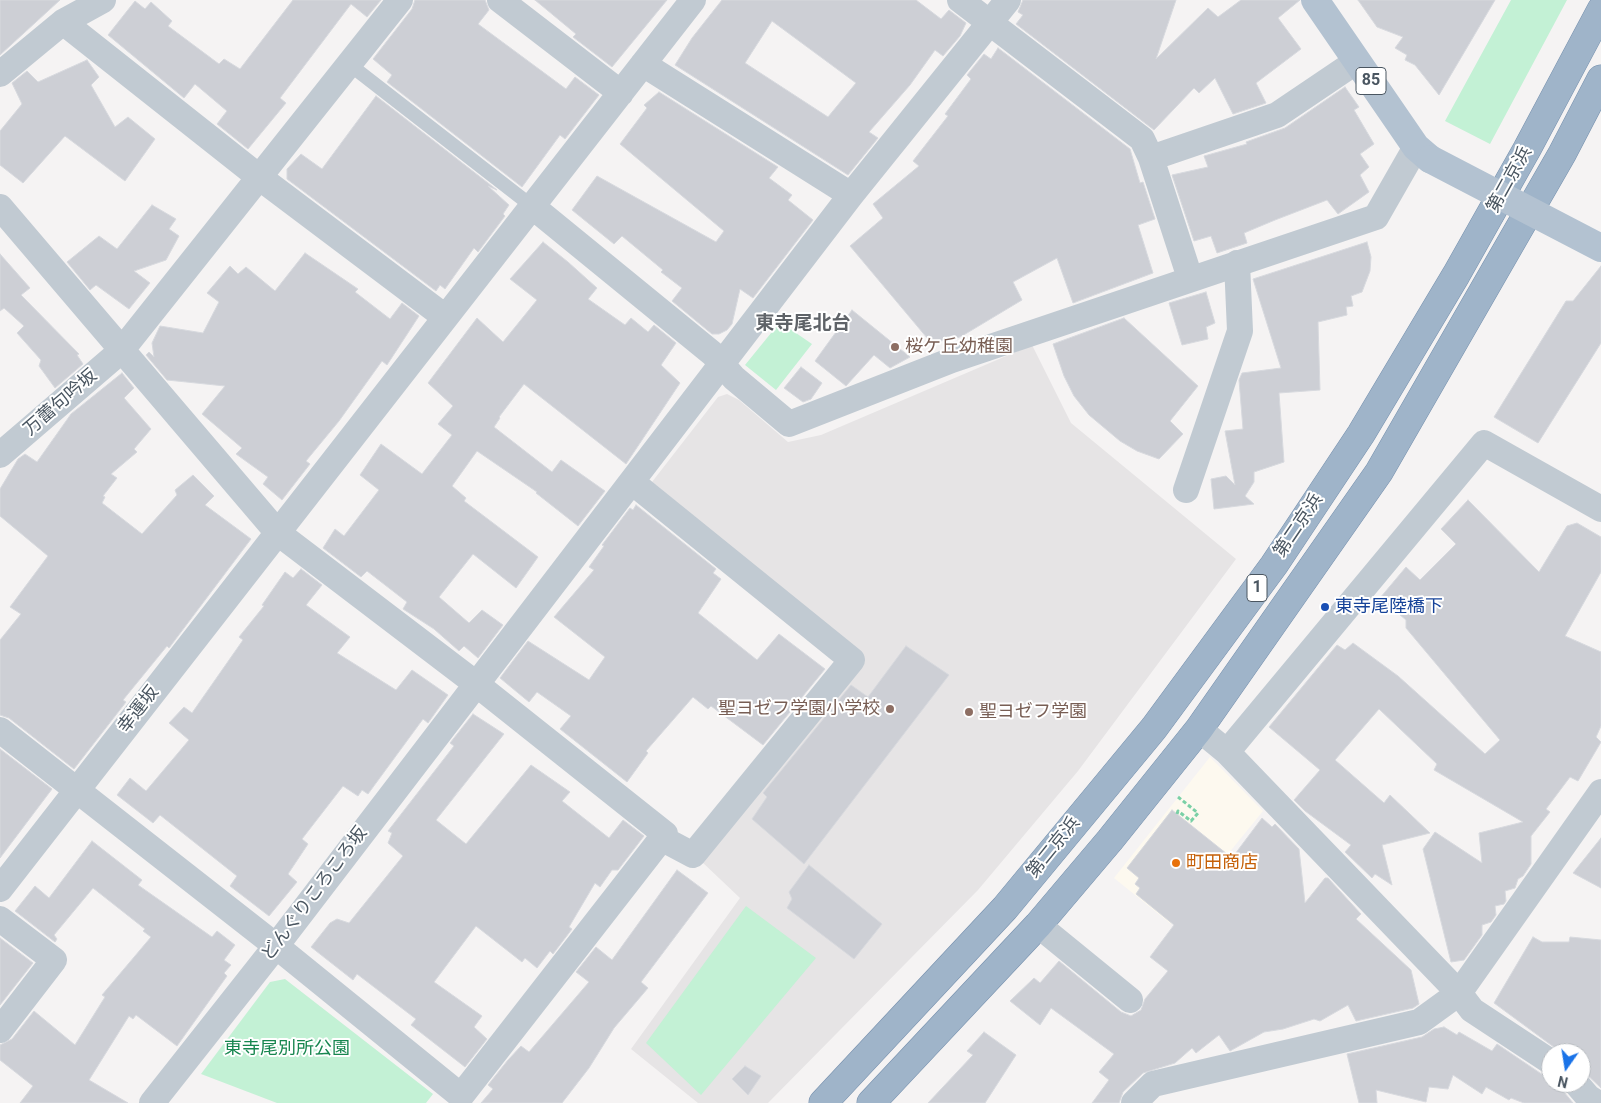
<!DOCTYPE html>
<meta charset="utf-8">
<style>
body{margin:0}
#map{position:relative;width:1601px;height:1103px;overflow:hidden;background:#f5f3f3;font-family:Roboto,sans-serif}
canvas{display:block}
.north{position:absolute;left:1541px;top:1043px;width:50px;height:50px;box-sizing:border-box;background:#fff;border:1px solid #b7bbc0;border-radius:50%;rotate:193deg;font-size:14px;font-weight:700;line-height:20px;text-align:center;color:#4a5661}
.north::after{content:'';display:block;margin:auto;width:18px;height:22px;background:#1a73e8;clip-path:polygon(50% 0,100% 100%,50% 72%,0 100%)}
</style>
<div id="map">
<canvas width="1601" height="1103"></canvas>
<div class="north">N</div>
</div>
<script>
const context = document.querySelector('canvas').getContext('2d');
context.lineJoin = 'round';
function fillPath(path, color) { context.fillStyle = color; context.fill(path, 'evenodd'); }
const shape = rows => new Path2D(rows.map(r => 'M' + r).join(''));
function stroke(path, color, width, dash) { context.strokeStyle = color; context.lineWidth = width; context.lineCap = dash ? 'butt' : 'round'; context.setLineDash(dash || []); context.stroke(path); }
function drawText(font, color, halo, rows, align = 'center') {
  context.font = font + ' Roboto,"Noto Sans JP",sans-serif'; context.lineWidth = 4; context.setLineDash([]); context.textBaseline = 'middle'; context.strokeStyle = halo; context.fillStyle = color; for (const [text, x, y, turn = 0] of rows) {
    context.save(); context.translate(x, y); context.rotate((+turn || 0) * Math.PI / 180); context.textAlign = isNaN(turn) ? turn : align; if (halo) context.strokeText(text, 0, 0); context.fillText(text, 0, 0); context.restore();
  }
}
fillPath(shape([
 [1210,757,1263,811,1171,924,1114,878]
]), '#fdf9ef');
fillPath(shape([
 [1032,345,1071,423,1236,559,1078,771,978,890,768,1103,698,1103,631,1049,740,898,701,861,862,654,652,482,718,397,727,394,739,400,788,442,821,435]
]), '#e6e4e5');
fillPath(shape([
 [1511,0,1567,0,1490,144,1445,121],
 [780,322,812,344,776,390,745,365],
 [746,906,816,958,701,1095,646,1043],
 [285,979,433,1094,426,1103,277,1103,201,1074,270,982]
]), '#c3f1d5');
const building = shape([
 [0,0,60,0,0,55,0,0],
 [293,0,381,0,367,17,351,4,280,98,286,103,248,149,217,124,227,111,195,84,184,98,108,35,135,1,145,9,151,2,172,21,168,26,219,64,224,59,240,69,293,0],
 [415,0,485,0,489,10,478,24,566,89,575,77,599,95,565,139,560,135,522,187,387,82,392,75,373,59,412,9,415,0],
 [535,0,667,0,612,67,573,37,576,34,535,0],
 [722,0,916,0,941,19,949,10,966,23,960,36,943,56,935,50,910,85,869,132,878,138,848,175,675,65,692,38,722,0],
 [772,21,856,83,828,117,745,63,772,21],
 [1023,0,1176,0,1156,59,1208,8,1218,17,1241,0,1300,0,1278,18,1301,49,1256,83,1266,103,1233,114,1215,78,1199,93,1194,88,1154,130,1016,24,1023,15,1018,12,1023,0],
 [1358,0,1495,0,1439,95,1415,65,1405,60,1407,55,1395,48,1403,37,1377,27,1358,0],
 [998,48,1130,149,1140,183,1143,182,1155,219,1138,225,1153,273,1073,303,1057,258,1013,282,1022,300,962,336,948,342,946,339,933,345,850,246,883,218,873,204,919,166,913,161,948,116,945,114,971,79,967,75,984,54,991,59,998,48],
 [87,60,99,77,91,85,115,127,128,117,155,139,125,181,65,136,23,183,0,165,0,131,22,104,12,83,27,71,38,82,87,60],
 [1345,87,1359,107,1354,110,1374,144,1360,154,1369,167,1360,175,1369,192,1338,214,1327,200,1275,220,1244,233,1247,243,1217,253,1211,236,1194,241,1172,175,1208,167,1204,156,1247,144,1246,142,1285,128,1345,87],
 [659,92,778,167,769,178,792,195,788,200,813,220,753,298,740,289,732,324,727,330,719,334,712,334,672,301,682,288,661,272,663,270,622,236,614,244,572,210,597,176,716,242,724,231,620,144,647,108,644,105,659,92],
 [376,96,497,190,488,186,509,205,503,214,505,216,478,252,474,248,445,289,440,285,436,291,287,179,287,169,301,154,322,169,376,96],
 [152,205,176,219,169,229,179,236,166,260,134,271,150,283,129,309,96,285,90,290,67,262,99,236,117,249,152,205],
 [543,242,568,262,597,288,588,299,625,325,631,318,648,332,654,325,676,343,661,365,680,383,626,464,524,384,499,417,500,418,494,427,552,472,561,460,605,491,578,526,536,493,537,492,477,451,452,486,466,498,464,501,538,557,516,588,473,554,439,597,469,623,482,610,503,625,478,658,464,646,459,651,434,629,403,609,407,602,367,571,361,577,323,548,335,529,344,536,379,490,360,475,381,444,422,474,452,435,438,424,453,406,428,383,477,318,503,342,537,300,510,279,543,242],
 [1367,242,1371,257,1370,271,1362,292,1351,296,1353,306,1346,307,1347,315,1318,322,1320,390,1279,393,1284,462,1254,472,1254,482,1245,496,1254,504,1214,509,1211,479,1226,476,1235,485,1225,431,1243,429,1239,380,1242,373,1281,368,1253,279,1367,242],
 [305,253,358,289,355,292,390,319,402,303,419,316,387,365,382,361,339,421,306,461,310,464,282,500,263,484,268,477,236,454,242,448,202,414,225,386,167,380,146,355,149,352,154,357,152,343,160,326,203,333,219,302,207,293,230,266,238,274,246,267,275,291,305,253],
 [0,254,30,288,21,295,79,354,77,355,83,364,55,388,39,366,41,360,17,333,24,326,4,308,0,311,0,254],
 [1601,266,1601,343,1538,443,1494,417,1566,301,1573,301,1601,266],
 [1206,292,1215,323,1206,327,1208,339,1182,345,1169,303,1206,292],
 [852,310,910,357,890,368,874,355,846,386,815,361,852,310],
 [1124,318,1198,386,1170,421,1183,434,1159,459,1137,451,1120,441,1089,415,1074,396,1064,376,1053,344,1124,318],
 [801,367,822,383,811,399,803,402,784,388,801,367],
 [122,373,134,388,124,398,151,429,134,449,137,452,111,474,117,478,103,496,105,497,102,503,142,534,177,495,175,490,193,475,214,496,205,505,251,539,169,648,167,646,123,700,126,702,74,769,9,718,0,715,0,640,21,614,10,607,48,556,0,516,0,489,18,459,25,454,37,462,71,414,122,373],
 [1468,500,1539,572,1567,526,1577,523,1601,537,1601,572,1565,636,1601,652,1601,726,1596,737,1601,742,1578,781,1570,777,1546,809,1550,812,1531,836,1531,864,1523,876,1518,879,1515,888,1505,891,1506,901,1504,904,1495,906,1496,915,1491,922,1482,925,1482,935,1464,960,1451,962,1423,849,1435,832,1482,863,1479,833,1523,822,1434,770,1437,764,1379,709,1335,760,1384,803,1390,795,1430,833,1382,845,1392,885,1375,874,1372,878,1345,852,1351,845,1305,811,1294,800,1320,770,1269,727,1337,645,1345,650,1353,643,1398,676,1485,754,1500,740,1406,628,1406,620,1380,598,1406,567,1420,580,1456,544,1441,529,1468,500],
 [636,505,716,569,713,573,721,579,698,613,757,660,779,634,825,669,763,745,711,706,708,709,693,697,646,751,648,753,627,782,560,729,571,716,537,692,529,702,500,678,528,641,589,680,605,657,554,617,594,570,589,567,604,546,602,545,630,508,633,510,636,505],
 [301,569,322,585,306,605,350,637,337,653,396,690,412,670,448,695,428,723,423,719,368,794,362,790,358,796,343,786,302,839,308,844,288,874,297,882,269,916,230,886,237,876,160,815,153,823,117,795,130,778,146,791,189,740,169,723,184,707,192,713,243,640,239,637,264,606,262,605,285,572,293,578,301,569],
 [906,646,949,675,804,864,752,819,767,797,763,793,851,685,868,697,906,646],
 [473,714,504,734,436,820,466,844,531,765,570,792,562,801,609,838,623,820,644,836,618,870,612,870,600,887,595,883,569,927,572,929,553,954,550,951,537,968,525,958,522,962,476,926,434,982,482,1016,474,1027,487,1039,465,1067,411,1025,416,1019,357,974,353,980,311,947,330,923,337,919,349,923,403,856,388,843,392,833,388,831,454,746,450,743,473,714],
 [0,749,52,789,0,858,0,749],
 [1172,810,1232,858,1262,818,1272,827,1275,824,1299,849,1305,903,1325,878,1328,878,1361,914,1356,919,1411,970,1419,1004,1413,1008,1356,1021,1348,1005,1320,1021,1314,1019,1283,1029,1264,1032,1230,1051,1219,1035,1196,1053,1192,1048,1175,1063,1143,1073,1123,1092,1119,1103,1092,1103,1109,1080,1099,1072,1114,1054,1051,1008,1040,1025,1010,1001,1034,978,1040,983,1059,961,1121,1012,1131,1016,1141,1010,1145,999,1168,971,1150,957,1174,925,1136,894,1140,888,1135,884,1139,878,1127,868,1172,810],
 [1601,838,1601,888,1573,873,1601,838],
 [92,841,142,880,138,885,212,937,217,931,235,945,224,960,231,965,224,973,227,976,177,1046,136,1015,133,1019,129,1016,89,1080,128,1103,20,1103,33,1086,0,1060,0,1045,12,1039,34,1011,75,1045,105,997,102,995,151,937,143,931,145,929,93,888,54,935,57,939,55,942,15,911,35,886,49,898,92,841],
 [809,865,882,924,854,959,787,908,792,899,789,892,809,865],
 [677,870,708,893,641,982,648,988,614,1028,589,1068,562,1103,481,1103,493,1089,488,1085,508,1060,521,1046,529,1052,589,982,576,972,596,947,612,960,677,870],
 [1533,937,1542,942,1569,942,1570,937,1601,940,1601,1088,1581,1069,1581,1053,1562,1053,1494,1003,1533,937],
 [0,938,33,963,0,1005,0,938],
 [1444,1027,1457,1035,1459,1032,1492,1051,1497,1044,1543,1075,1551,1077,1551,1083,1561,1083,1564,1092,1573,1103,1524,1103,1511,1098,1509,1100,1486,1087,1482,1094,1453,1075,1448,1089,1429,1087,1426,1102,1376,1090,1377,1103,1359,1103,1347,1054,1422,1037,1434,1029,1444,1027],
 [984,1032,1016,1055,985,1103,928,1103,973,1055,967,1051,984,1032],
 [745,1066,761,1076,748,1095,732,1079,745,1066]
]);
fillPath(building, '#cdcfd5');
stroke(building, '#d7d9de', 1);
const trunk = shape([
 [823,1103,1005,908,1154,728,1274,565,1361,434,1456,275,1527,149,1601,10],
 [871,1103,1038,925,1110,840,1199,729,1379,472,1562,154,1601,79]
]);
stroke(trunk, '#7690ad', 29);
stroke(shape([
 [1177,814,1178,811,1191,821,1198,813,1178,797]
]), '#7ad0a6', 3, [4, 2.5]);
stroke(shape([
 [349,64,533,207]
]), '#c1cad2', 14);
stroke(shape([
 [500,0,621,93],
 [960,0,1142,139,1151,158,1190,278],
 [63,22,259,177,445,317],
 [643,64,851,195],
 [0,74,63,22,103,0],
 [1151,158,1277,115,1357,61],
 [0,207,278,533,475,683,665,834,461,1096,276,946,0,730],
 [533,207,713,354,734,378,789,424,952,360,1376,217,1416,147],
 [0,455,121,351,400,0],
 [632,482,852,660,693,855,661,838],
 [1186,490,1240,331,1237,263],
 [1199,729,1227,752,1459,993,1472,1010,1551,1062],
 [1227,752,1484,443,1601,509],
 [0,889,693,0],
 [0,919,54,960,0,1030],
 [1038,925,1130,1000],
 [1576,1083,1588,1097,1597,1103],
 [152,1103,276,946,851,195,1008,0],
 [1134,1103,1153,1084,1419,1022,1459,993,1601,792]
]), '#c1cad2', 26);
stroke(shape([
 [1315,0,1416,147,1430,159]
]), '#b3c2d1', 28);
stroke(trunk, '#9fb4c9', 28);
stroke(shape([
 [1430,159,1601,248]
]), '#b3c2d1', 28);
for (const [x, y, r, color] of [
 [895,347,5,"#8d6e63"],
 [1325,607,5,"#1a4fb4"],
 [890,709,5,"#8d6e63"],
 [969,712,5,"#8d6e63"],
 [1176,863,5,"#e8710a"]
]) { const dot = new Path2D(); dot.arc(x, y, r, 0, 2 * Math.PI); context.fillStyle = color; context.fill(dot); stroke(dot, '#fff', 2); }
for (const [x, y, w] of [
 [1371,81,30],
 [1257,588,20]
]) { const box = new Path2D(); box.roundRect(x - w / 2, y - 13.5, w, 27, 4); context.fillStyle = '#fff'; context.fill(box); stroke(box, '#4a5661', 1); }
drawText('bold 16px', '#4a5661', null, [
 ["85",1371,81],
 ["1",1257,588]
]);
drawText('18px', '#4a5661', '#fff', [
 ["第二京浜",1510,180,-61],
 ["万蕾句吟坂",61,403,-41],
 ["第二京浜",1299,526,-56],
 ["幸運坂",139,710,-52],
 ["第二京浜",1054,848,-51],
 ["どんぐりころころ坂",315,894,-53]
]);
drawText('18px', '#785e54', '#fff', [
 ["桜ケ丘幼稚園",905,347],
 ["聖ヨゼフ学園小学校",880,709,"right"],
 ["聖ヨゼフ学園",979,712]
], 'left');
drawText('18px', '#164399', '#fff', [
 ["東寺尾陸橋下",1335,607]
], 'left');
drawText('18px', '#c56008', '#fff', [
 ["町田商店",1186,863]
], 'left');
drawText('18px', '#17864f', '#fff', [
 ["東寺尾別所公園",287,1049]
]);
drawText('bold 19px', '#5f6368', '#fff', [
 ["東寺尾北台",803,324]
]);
</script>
